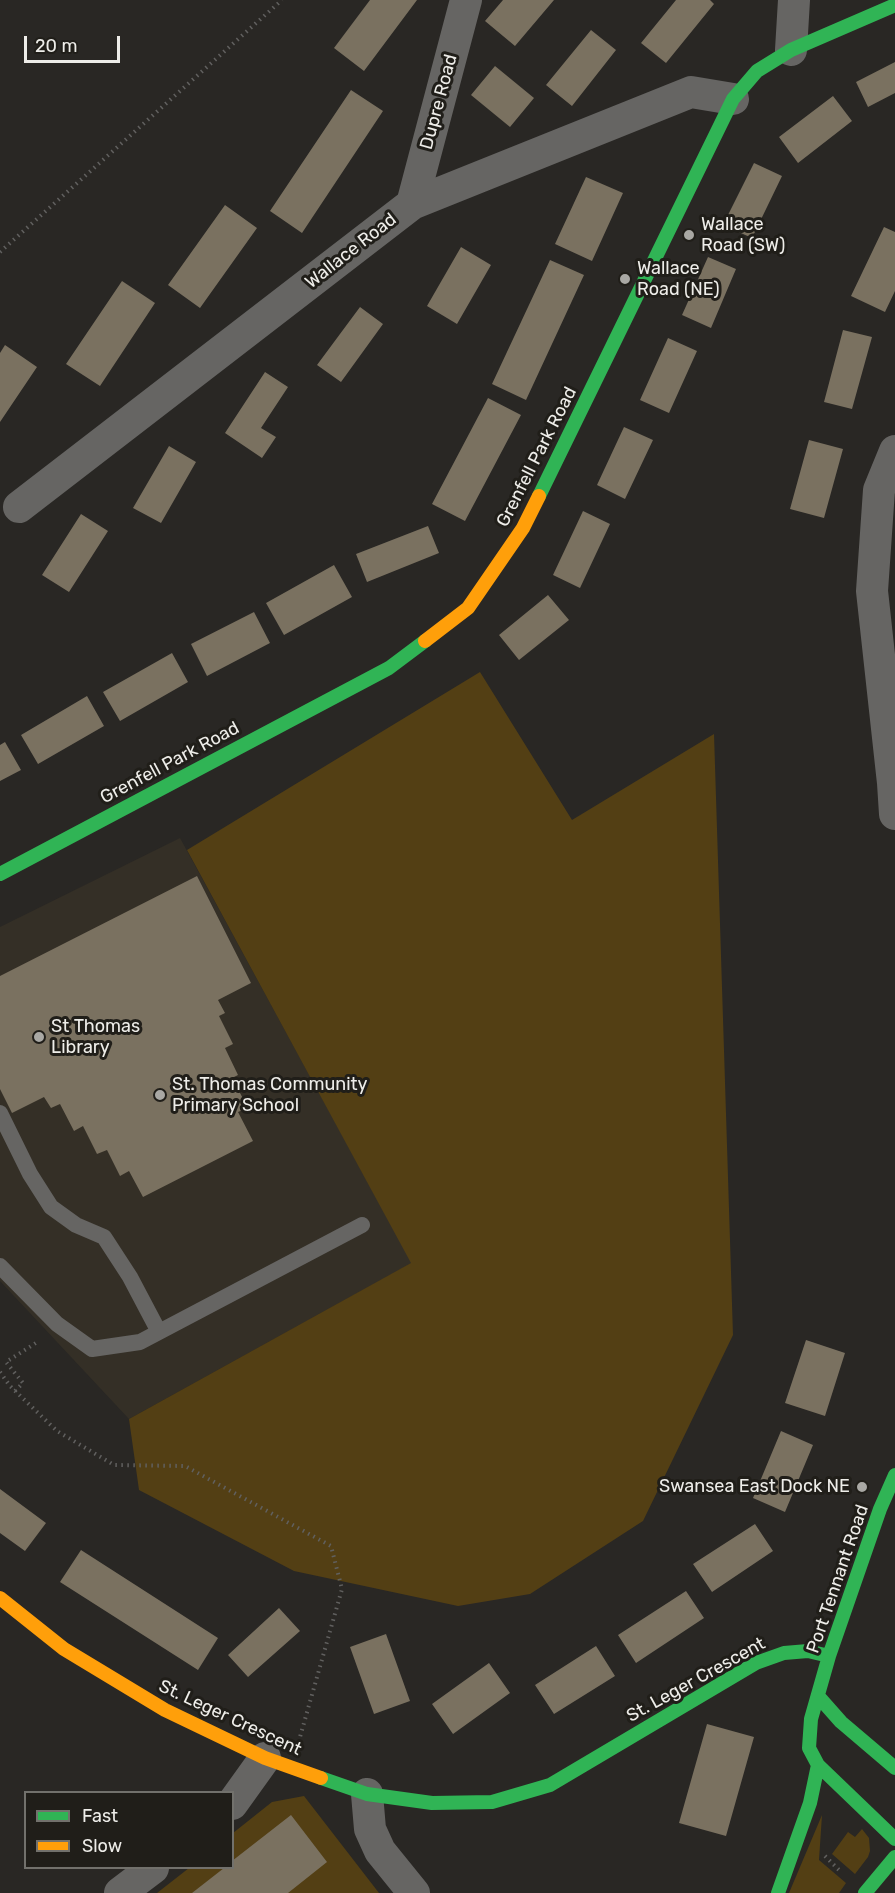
<!DOCTYPE html>
<style>
body{margin:0}
#map{position:relative;width:895px;height:1893px;overflow:hidden;background:#292724;font-family:Rubik,sans-serif}
canvas{display:block}
.legend{position:absolute;left:24px;top:1791px;width:210px;height:78px;box-sizing:border-box;background:#201e19;border:2px solid #72716c;margin:0;padding:8px 10px;list-style:none;font-size:18px;color:#eeede9}
.legend li{display:flex;align-items:center;gap:12px;height:30px}
.legend b{width:30px;border:2px solid #72716c}
.scale{position:absolute;left:24px;top:36px;width:96px;height:27px;box-sizing:border-box;border:3px solid #eeede9;border-top:0;padding-left:8px;font-size:18px;line-height:21px;white-space:nowrap;color:#eeede9;-webkit-text-stroke:4px #201e19;paint-order:stroke}
</style>
<div id="map">
<canvas width="895" height="1893"></canvas>
<ul class="legend">
<li><b style="height:8px;background:#30b455"></b>Fast</li>
<li><b style="height:8px;background:#ff9f0a"></b>Slow</li>
</ul>
<div class="scale">20 m</div>
</div>
<script>
const context = document.querySelector('canvas').getContext('2d');
context.lineJoin = 'round';
function fillPath(path, color) { context.fillStyle = color; context.fill(path, 'evenodd'); }
const shape = rows => new Path2D(rows.map(r => 'M' + r).join(''));
function stroke(path, color, width, dash) { context.strokeStyle = color; context.lineWidth = width; context.lineCap = dash ? 'butt' : 'round'; context.setLineDash(dash || []); context.stroke(path); }
function drawText(font, color, halo, rows, align = 'center') {
  context.font = font + ' Rubik,sans-serif'; context.lineWidth = 6; context.setLineDash([]); context.textBaseline = 'middle'; context.strokeStyle = halo; context.fillStyle = color; for (const [text, x, y, turn = 0] of rows) {
    context.save(); context.translate(x, y); context.rotate((+turn || 0) * Math.PI / 180); context.textAlign = isNaN(turn) ? turn : align; if (halo) context.strokeText(text, 0, 0); context.fillText(text, 0, 0); context.restore();
  }
}
fillPath(shape([
 [180,838,412,1263,129,1419,0,1281,0,927]
]), '#342f26');
fillPath(shape([
 [480,672,572,820,714,734,733,1335,643,1521,530,1594,458,1606,294,1571,139,1490,129,1419,411,1263,187,850],
 [304,1796,379,1893,157,1893,189,1868,232,1868,233,1833,272,1802],
 [822,1815,819,1860,846,1883,839,1893,789,1893],
 [862,1829,869,1838,870,1851,868,1857,855,1874,832,1854,848,1832,855,1837]
]), '#533f14');
fillPath(shape([
 [370,0,417,0,364,71,334,48],
 [503,0,554,0,515,46,485,21],
 [676,0,710,0,714,4,666,63,641,43],
 [591,30,616,50,572,106,546,85],
 [895,62,895,93,868,107,856,82],
 [495,66,534,98,510,127,471,95],
 [351,90,383,111,302,233,270,211],
 [833,96,852,121,798,163,779,137],
 [754,163,782,176,752,238,723,225],
 [586,177,623,193,592,261,555,244],
 [225,205,257,228,200,308,168,285],
 [884,227,895,232,895,291,885,312,851,296],
 [461,247,491,265,457,324,427,306],
 [708,257,736,269,711,328,682,315],
 [550,260,584,275,526,400,492,384],
 [122,281,155,303,100,386,66,364],
 [360,307,383,324,341,382,317,365],
 [843,330,872,337,852,409,824,402],
 [668,338,697,351,669,413,640,400],
 [5,345,37,367,0,422,0,353],
 [265,372,288,387,261,428,276,437,262,458,225,433],
 [488,398,521,415,465,521,432,504],
 [624,427,653,440,625,499,597,485],
 [809,440,843,449,824,518,790,509],
 [169,446,196,462,161,523,133,508],
 [583,511,610,524,580,588,553,575],
 [81,514,108,531,69,592,42,575],
 [428,526,439,553,367,582,356,554],
 [334,565,352,597,284,635,266,603],
 [548,595,569,620,519,660,499,635],
 [254,612,270,643,207,676,191,644],
 [172,653,188,682,120,721,103,692],
 [87,696,104,726,38,764,21,735],
 [5,742,21,770,0,781,0,745],
 [197,876,251,983,218,1000,225,1013,219,1016,233,1044,225,1048,238,1075,232,1078,248,1108,238,1112,253,1141,143,1197,129,1171,120,1176,107,1150,97,1154,83,1126,74,1131,60,1104,51,1108,44,1097,12,1113,0,1089,0,976],
 [806,1340,845,1353,825,1416,785,1403],
 [781,1431,813,1445,785,1512,753,1498],
 [0,1489,46,1523,25,1551,0,1533],
 [755,1524,773,1551,712,1592,693,1564],
 [81,1550,218,1638,198,1670,60,1582],
 [686,1591,704,1618,636,1663,618,1635],
 [279,1608,300,1631,248,1677,228,1655],
 [386,1634,410,1701,374,1714,350,1647],
 [596,1646,615,1676,554,1714,535,1685],
 [489,1663,510,1693,453,1734,432,1704],
 [707,1724,754,1737,726,1836,679,1823],
 [291,1815,327,1862,288,1893,192,1893,224,1868,232,1868,232,1861]
]), '#7a7160');
stroke(shape([
 [0,252,282,0],
 [0,1372,10,1386,57,1431,114,1465,185,1466,331,1546,342,1589,300,1737],
 [15,1391,23,1383,6,1362,39,1341],
 [825,1856,841,1872]
]), '#61605f', 4, [1.5, 4.5]);
stroke(shape([
 [0,1113,30,1174,51,1207,76,1225,104,1237,130,1277,159,1332],
 [0,1266,57,1324,92,1349,140,1342,362,1225]
]), '#666563', 16);
stroke(shape([
 [791,50,794,0],
 [412,204,466,0],
 [895,451,879,490,872,591,893,783,895,814],
 [19,507,412,204,691,92,733,99],
 [367,1794,370,1829,380,1851,414,1893],
 [232,1804,265,1758],
 [120,1893,153,1868]
]), '#666563', 32);
stroke(shape([
 [539,496,733,99,757,71,791,50,895,5],
 [0,874,389,668,425,641],
 [895,1475,880,1509,829,1656,811,1719,809,1748,818,1765,895,1839],
 [818,1696,841,1722,895,1768],
 [321,1778,367,1794,432,1803,492,1802,550,1785,756,1663,784,1653,808,1651,829,1656],
 [778,1893,810,1803,818,1765],
 [865,1893,895,1857]
]), '#30b455', 14);
stroke(shape([
 [425,641,468,608,523,528,539,496],
 [0,1598,64,1649,165,1710,265,1758,321,1778]
]), '#ff9f0a', 14);
for (const [x, y, r, color] of [
 [689,235,6,"#a9a8a4"],
 [625,279,6,"#a9a8a4"],
 [39,1037,6,"#a9a8a4"],
 [160,1095,6,"#a9a8a4"],
 [862,1487,6,"#a9a8a4"]
]) { const dot = new Path2D(); dot.arc(x, y, r, 0, 2 * Math.PI); context.fillStyle = color; context.fill(dot); stroke(dot, '#201e19', 2); }
drawText('18px', '#eeede9', '#201e19', [
 ["Dupre Road",439,102,-75],
 ["Wallace Road",351,251,-38],
 ["Grenfell Park Road",537,457,-63],
 ["Grenfell Park Road",170,763,-28],
 ["Port Tennant Road",838,1579,-71],
 ["St. Leger Crescent",696,1680,-29],
 ["St. Leger Crescent",230,1718,25]
]);
drawText('18px', '#eeede9', '#201e19', [
 ["Wallace",701,225],
 ["Road (SW)",701,246],
 ["Wallace",637,269],
 ["Road (NE)",637,290],
 ["St Thomas",51,1027],
 ["Library",51,1048],
 ["St. Thomas Community",172,1085],
 ["Primary School",172,1106],
 ["Swansea East Dock NE",850,1487,"right"]
], 'left');
</script>
